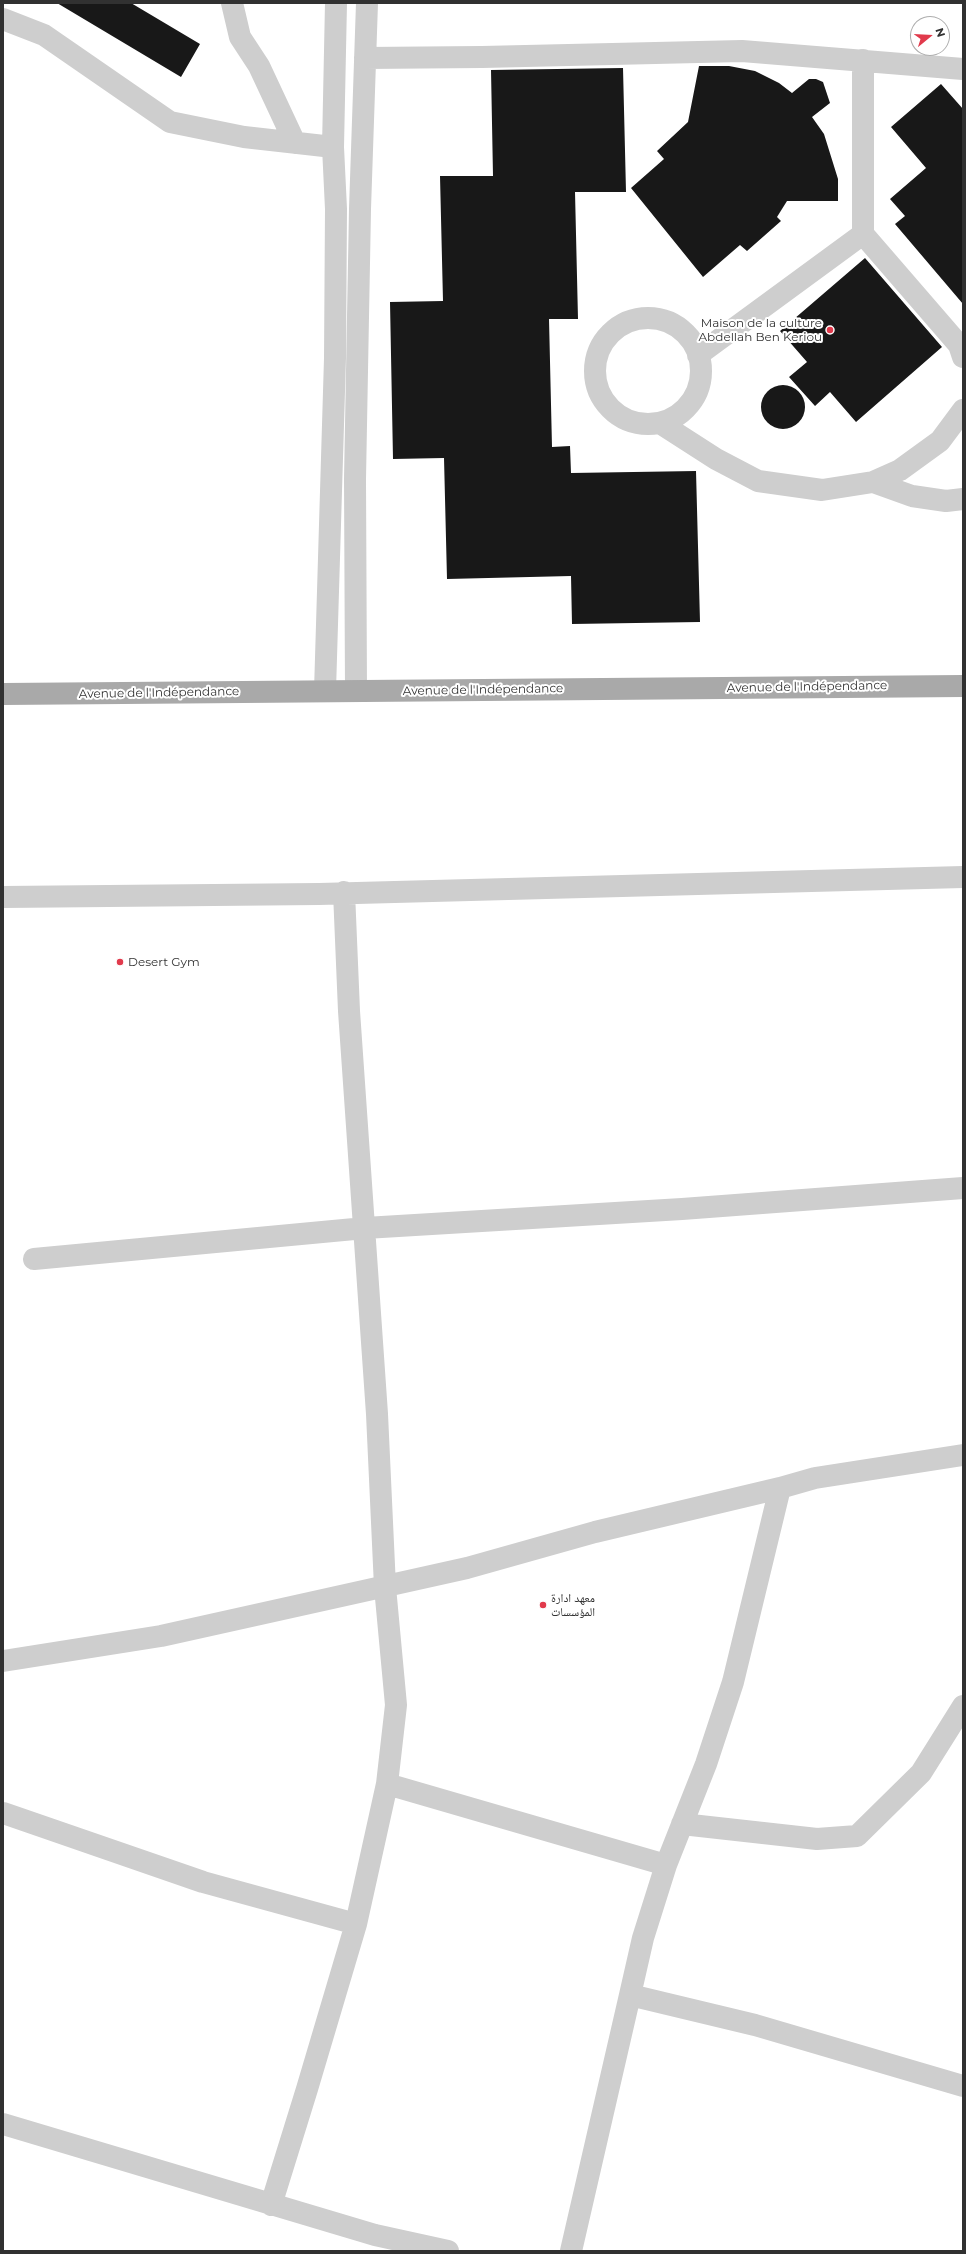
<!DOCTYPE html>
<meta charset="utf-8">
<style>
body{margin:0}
#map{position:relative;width:966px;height:2254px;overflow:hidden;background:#fff;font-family:Montserrat,sans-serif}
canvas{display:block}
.frame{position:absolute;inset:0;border:4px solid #313131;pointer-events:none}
.north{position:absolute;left:910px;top:16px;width:40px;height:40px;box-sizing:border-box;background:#fff;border:1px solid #adadad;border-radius:50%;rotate:72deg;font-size:11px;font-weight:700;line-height:16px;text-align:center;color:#313131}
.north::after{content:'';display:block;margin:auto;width:14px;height:18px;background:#e13a4c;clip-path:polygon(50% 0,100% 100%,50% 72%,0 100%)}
</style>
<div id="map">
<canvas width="966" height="2254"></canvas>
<div class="frame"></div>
<div class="north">N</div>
</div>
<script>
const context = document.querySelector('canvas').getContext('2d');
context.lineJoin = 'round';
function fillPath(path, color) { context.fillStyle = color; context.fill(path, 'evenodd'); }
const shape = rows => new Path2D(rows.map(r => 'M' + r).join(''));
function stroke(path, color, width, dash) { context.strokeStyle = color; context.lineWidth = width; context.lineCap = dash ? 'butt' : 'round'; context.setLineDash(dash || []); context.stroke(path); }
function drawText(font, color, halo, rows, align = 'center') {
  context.font = font + ' Montserrat,"Noto Naskh Arabic",sans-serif'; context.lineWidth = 4; context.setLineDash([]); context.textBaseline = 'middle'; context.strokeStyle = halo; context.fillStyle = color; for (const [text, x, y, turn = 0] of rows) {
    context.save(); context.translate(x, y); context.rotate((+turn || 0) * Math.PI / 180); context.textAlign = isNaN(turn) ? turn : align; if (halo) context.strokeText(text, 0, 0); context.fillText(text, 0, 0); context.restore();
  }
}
fillPath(shape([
 [57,3,131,3,200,44,181,77],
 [699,66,729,66,755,71,779,83,792,93,809,79,816,79,823,82,830,103,812,117,824,134,838,179,838,201,787,201,777,217,781,221,747,251,740,245,703,277,631,188,664,159,657,151,688,122],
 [623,68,626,192,575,192,578,319,549,319,552,447,570,446,571,473,696,471,700,622,572,624,571,576,447,579,444,458,393,459,390,302,443,301,440,176,493,176,491,70],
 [941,84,963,109,963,304,895,224,905,216,890,199,926,168,891,127],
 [865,258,942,347,856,422,830,392,815,406,789,377,807,362,780,331],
 '761 407a22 22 0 1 1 44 0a22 22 0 1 1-44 0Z'
]), '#181818');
stroke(shape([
 [232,3,240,37,259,66,295,143],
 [3,19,44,35,170,122,244,137,333,147],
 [365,58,482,57,742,51,963,69],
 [863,60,863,234,959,345,963,357],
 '595 371a53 53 0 1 1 106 0a53 53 0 1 1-106 0Z',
 [698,355,863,234],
 [660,423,716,459,758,481,822,490,873,482,900,470,940,441,963,410],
 [873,482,912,496,946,501,963,499],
 [325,691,335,358,336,209,333,147,336,3],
 [356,691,355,479,360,209,367,3],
 [344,892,349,1011,377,1414,385,1587,396,1705,387,1784,666,1865],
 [3,897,319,894,963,877],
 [34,1259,365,1228,682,1209,963,1188],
 [3,1661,161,1636,467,1568,595,1532,780,1488,815,1478,963,1455],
 [3,1813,203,1882,356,1924],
 [682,1824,817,1839,857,1836,921,1773,963,1706],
 [630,1995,643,1938,666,1865,706,1764,733,1682,780,1488],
 [3,2124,375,2235,448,2251],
 [271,2205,307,2089,356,1924,387,1784],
 [571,2251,630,1995,755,2025,963,2086]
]), '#cecece', 22);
stroke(shape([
 [3,694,963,686]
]), '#a9a9a9', 22);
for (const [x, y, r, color] of [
 [830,330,4,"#e13a4c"],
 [120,962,4,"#e13a4c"],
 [543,1605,4,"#e13a4c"]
]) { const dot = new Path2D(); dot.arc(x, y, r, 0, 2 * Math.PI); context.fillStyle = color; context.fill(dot); stroke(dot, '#fff', 1.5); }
drawText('12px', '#313131', '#fff', [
 ["Maison de la culture",822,323,"right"],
 ["Abdellah Ben Keriou",822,337,"right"],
 ["Desert Gym",128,962],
 ["معهد ادارة",551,1598],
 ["المؤسسات",551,1612]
], 'left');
drawText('12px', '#313131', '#fff', [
 ["Avenue de l'Indépendance",807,687,-1],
 ["Avenue de l'Indépendance",483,690,-1],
 ["Avenue de l'Indépendance",159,693,-1]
]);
</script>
